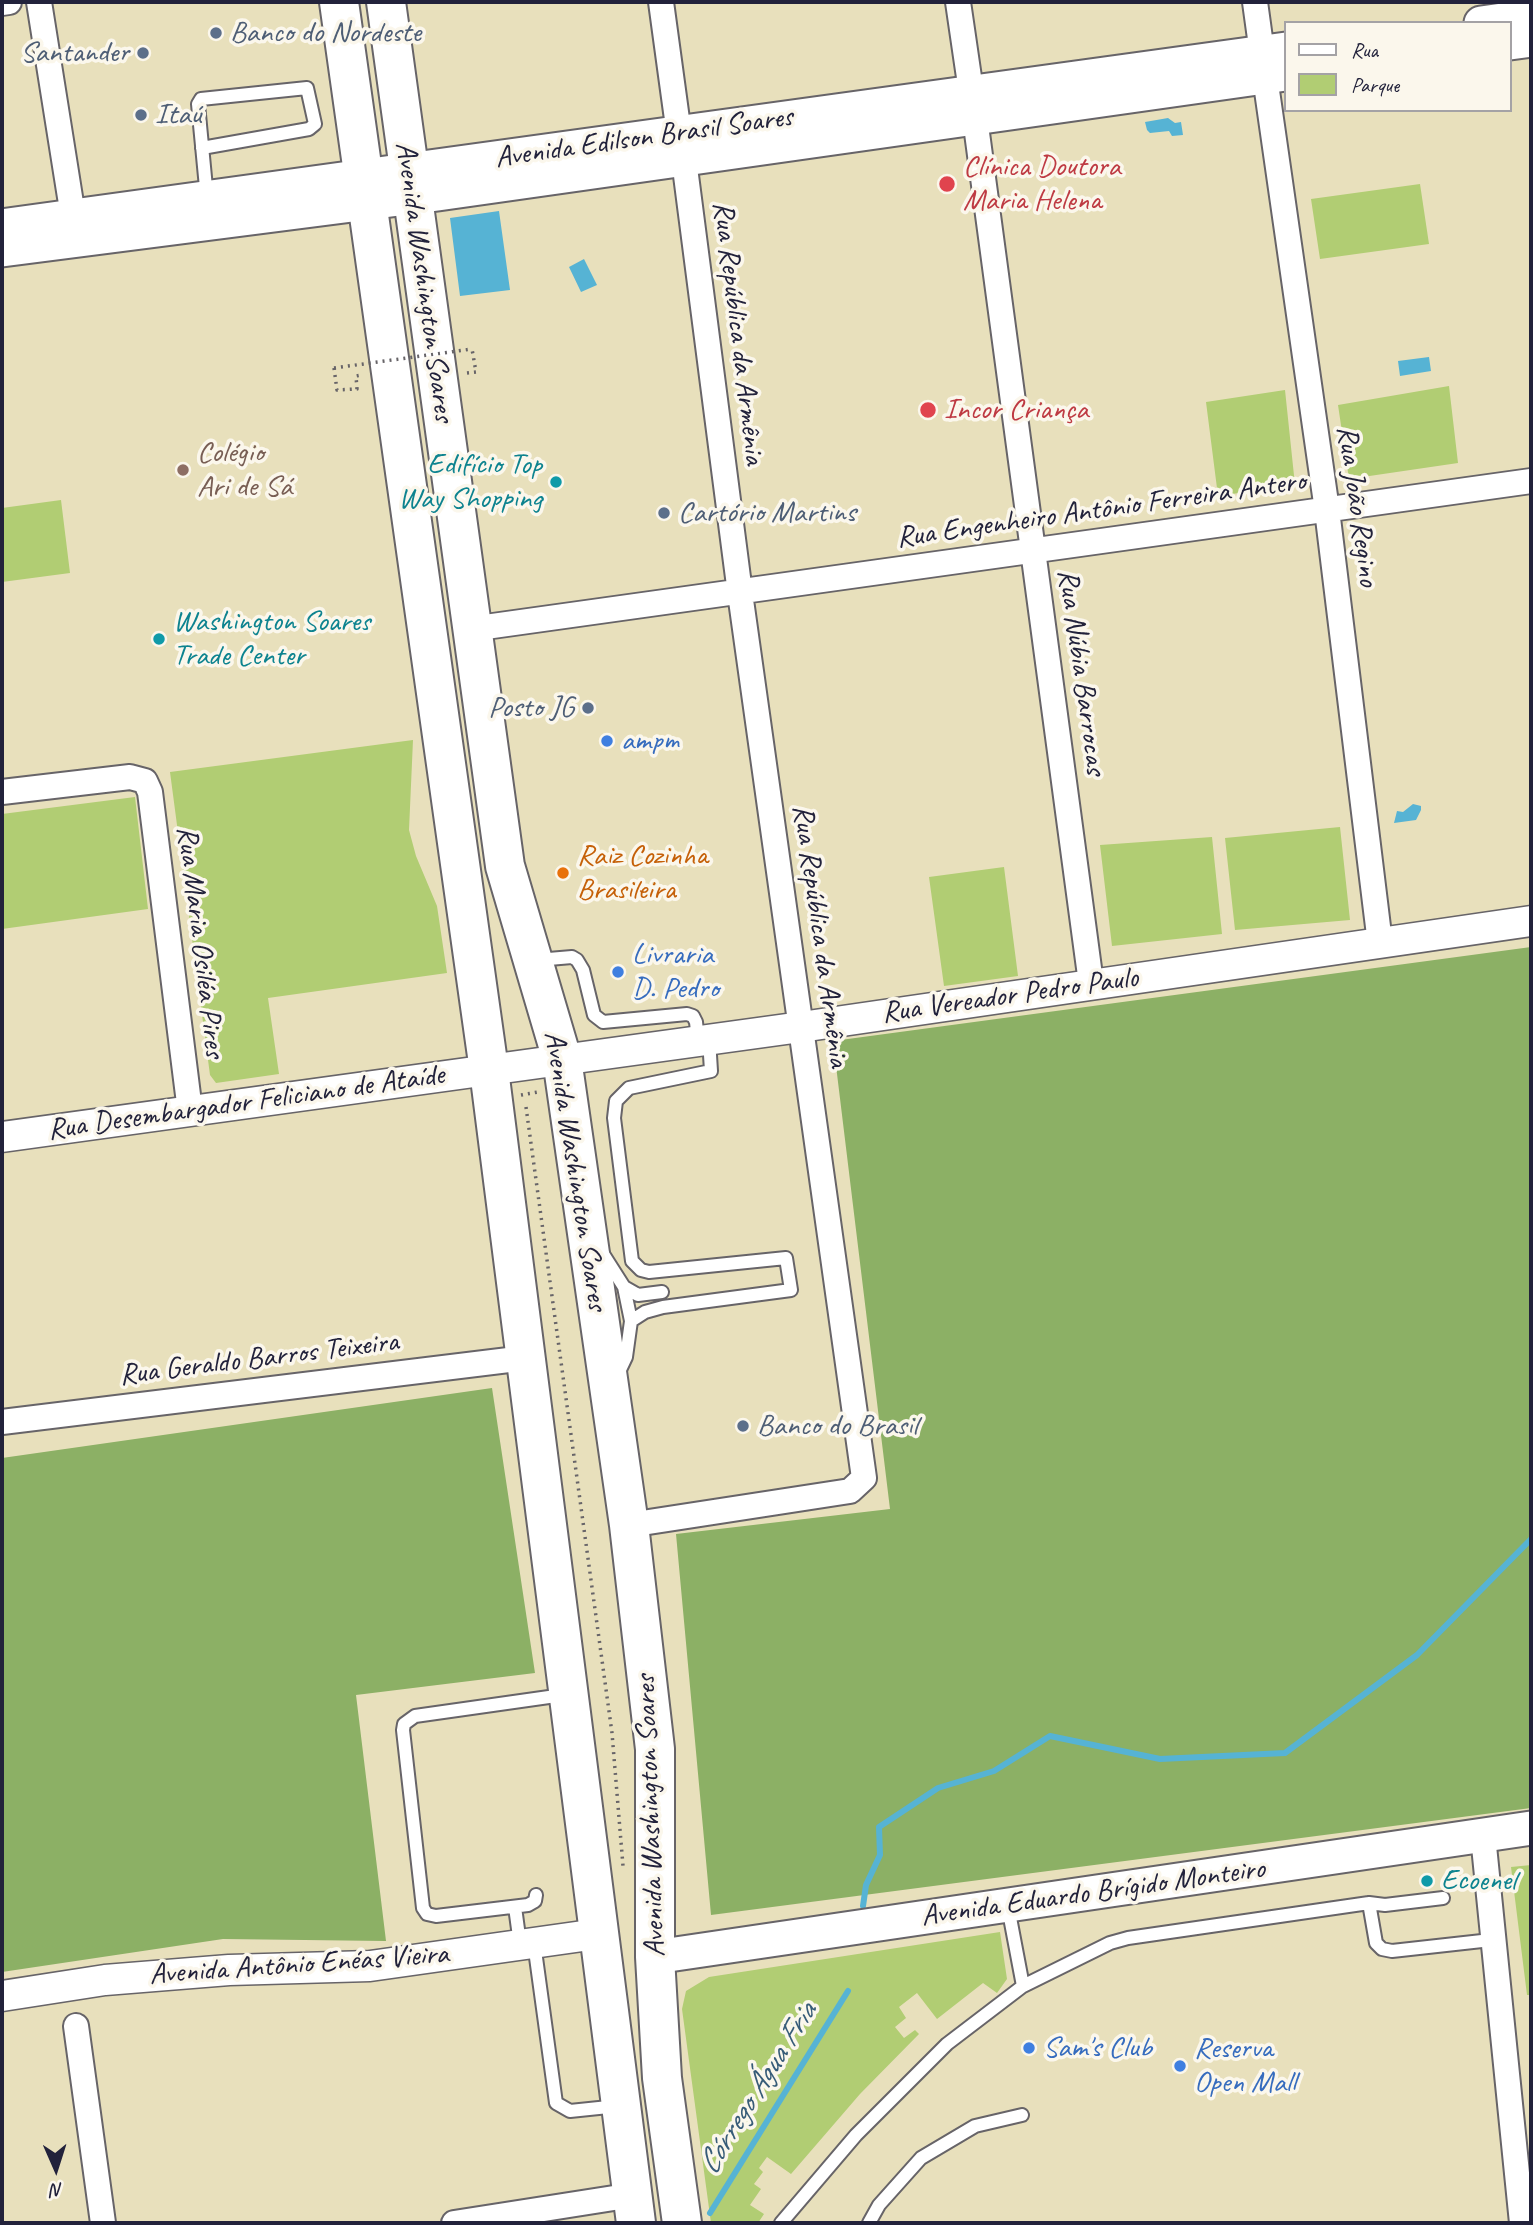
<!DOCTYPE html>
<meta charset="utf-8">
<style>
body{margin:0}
#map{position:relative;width:1533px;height:2225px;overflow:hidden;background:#e8e0bc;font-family:Caveat,sans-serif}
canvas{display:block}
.frame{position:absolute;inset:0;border:4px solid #22223b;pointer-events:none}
.legend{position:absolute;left:1284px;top:21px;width:228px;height:91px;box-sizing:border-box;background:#fbf7ec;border:2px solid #a4a2a5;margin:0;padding:9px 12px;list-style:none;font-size:21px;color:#22223b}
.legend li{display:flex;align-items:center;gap:14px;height:35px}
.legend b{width:35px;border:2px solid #a4a2a5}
.north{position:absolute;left:21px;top:2134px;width:70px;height:70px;-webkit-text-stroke:5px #fbf7ec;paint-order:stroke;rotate:177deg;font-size:19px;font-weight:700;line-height:28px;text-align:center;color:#22223b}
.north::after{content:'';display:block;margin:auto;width:24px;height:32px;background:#22223b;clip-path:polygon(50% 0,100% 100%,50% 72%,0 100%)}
</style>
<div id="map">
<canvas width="1533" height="2225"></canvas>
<div class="frame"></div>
<ul class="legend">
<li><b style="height:9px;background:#fff"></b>Rua</li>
<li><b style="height:19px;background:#b1cd73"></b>Parque</li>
</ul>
<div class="north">N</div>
</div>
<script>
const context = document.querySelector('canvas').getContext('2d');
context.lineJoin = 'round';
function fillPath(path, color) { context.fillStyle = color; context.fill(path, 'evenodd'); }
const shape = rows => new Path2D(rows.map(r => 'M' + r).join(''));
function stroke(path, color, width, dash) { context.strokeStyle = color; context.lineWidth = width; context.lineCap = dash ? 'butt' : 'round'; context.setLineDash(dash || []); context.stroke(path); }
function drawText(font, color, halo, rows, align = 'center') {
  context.font = font + ' Caveat,sans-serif'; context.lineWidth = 7; context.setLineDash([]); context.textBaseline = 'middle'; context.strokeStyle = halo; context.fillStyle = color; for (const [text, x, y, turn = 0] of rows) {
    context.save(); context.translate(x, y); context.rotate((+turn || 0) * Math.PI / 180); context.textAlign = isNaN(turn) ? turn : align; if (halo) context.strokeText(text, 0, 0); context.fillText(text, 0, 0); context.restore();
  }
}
fillPath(shape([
 [1420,184,1429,244,1320,259,1311,199],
 [1449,386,1458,463,1349,479,1338,405],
 [1285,390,1295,485,1218,496,1206,402],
 [61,500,70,573,2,582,2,508],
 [413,740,409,830,416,856,437,906,447,973,268,998,279,1074,216,1083,210,1075,170,772],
 [135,797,148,909,2,929,2,814],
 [1340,827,1350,920,1235,930,1225,838],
 [1212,837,1222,934,1112,946,1100,845],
 [1004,867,1018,976,944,986,929,877],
 [1531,1865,1531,1995,1527,1995,1511,1867],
 [1000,1932,1007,1979,997,1993,983,1983,937,2019,917,1993,899,2007,906,2018,895,2027,904,2038,915,2030,919,2034,860,2094,791,2174,767,2157,759,2168,763,2172,754,2184,761,2189,750,2205,764,2214,758,2223,711,2223,682,2009,686,1991,709,1977]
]), '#b1cd73');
fillPath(shape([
 [1531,947,1531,1808,711,1915,676,1534,890,1509,833,1041],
 [492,1388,535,1673,356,1695,386,1941,223,1939,2,1972,2,1458]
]), '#8cb065');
fillPath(shape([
 [1168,118,1175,123,1181,122,1183,135,1172,136,1169,131,1150,133,1147,130,1145,122],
 [499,211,510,290,460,296,450,218],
 [584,259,597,285,581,292,569,267],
 [1429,357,1431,371,1400,376,1398,361],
 [1413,804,1421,806,1421,810,1416,820,1394,823,1397,811,1403,812]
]), '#56b3d4');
stroke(shape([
 [863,1906,866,1885,880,1855,879,1827,938,1788,994,1771,1050,1736,1160,1759,1285,1753,1417,1655,1531,1539],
 [710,2213,848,1991]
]), '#56b3d4', 6);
const service = shape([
 [202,148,309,129,315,124,307,88,201,99,198,104,207,198],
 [537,960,572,957,577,960,583,970,594,1015,603,1022,687,1014,693,1016,696,1022,698,1040],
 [603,1254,624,1287,631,1321,626,1357,618,1374],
 [624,1287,638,1295,662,1292],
 [631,1321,645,1312,663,1307,791,1290,786,1258,649,1272,641,1270,632,1261,614,1118,616,1101,629,1088,711,1071,709,1039],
 [536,1895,535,1901,528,1905,436,1916,427,1914,423,1908,403,1730,404,1724,415,1716,563,1695],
 [1369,1903,1376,1943,1382,1949,1392,1951,1491,1940],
 [515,1907,520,1944],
 [1008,1907,1023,1986],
 [534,1943,556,2103,570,2111,618,2106],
 [781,2223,856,2135,947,2044,1023,1986,1110,1943,1128,1938,1369,1903,1385,1905,1443,1898],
 [869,2223,879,2205,921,2158,975,2126,1022,2115]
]);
const minor = shape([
 [39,2,73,216],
 [661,2,679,134],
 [958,2,971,91],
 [1255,2,1262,53],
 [2,3,9,2],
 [1265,77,1327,510,1380,943],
 [975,118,1091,983],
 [471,629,1531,481],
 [2,792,130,777,145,781,150,792,190,1111],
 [2,1422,525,1358],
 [629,1525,850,1491,864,1478,740,593,684,160],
 [1483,1836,1522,2223],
 [76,2026,103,2223],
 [454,2223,633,2195]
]);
const tertiary = shape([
 [2,1137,801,1027,1531,921],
 [2,1996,105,1980,229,1970,370,1966,597,1934]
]);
const secondary = shape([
 [1481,23,1531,16],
 [1510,43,1531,40],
 [2,226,1286,49],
 [2,250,438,194,1286,74],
 [655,1957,1531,1828]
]);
const trunk = shape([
 [339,2,489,1070,636,2223],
 [386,2,505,866,562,1059,629,1525,655,1749,655,1957,662,2078,682,2223]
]);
stroke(service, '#676468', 16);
stroke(minor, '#676468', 28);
stroke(tertiary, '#676468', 33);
stroke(secondary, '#676468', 37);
stroke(trunk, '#676468', 42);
stroke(shape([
 [334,368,337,390,357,389,356,376,361,375],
 [467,373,476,372,472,349],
 [521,1095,538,1092],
 [526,1107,612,1733,623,1866]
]), '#676468', 3.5, [2, 5]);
stroke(service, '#fff', 12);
stroke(minor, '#fff', 24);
stroke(tertiary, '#fff', 30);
stroke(secondary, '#fff', 33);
stroke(trunk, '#fff', 38);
stroke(shape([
 [334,368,472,349]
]), '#676468', 3.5, [2, 5]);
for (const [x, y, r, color] of [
 [216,33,7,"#5c6f8a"],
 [143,53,7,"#5c6f8a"],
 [141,115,7,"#5c6f8a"],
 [947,184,9,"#e0444e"],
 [928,410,9,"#e0444e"],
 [183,470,7,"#8d6e63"],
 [556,482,7,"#0f9aa8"],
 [664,513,7,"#5c6f8a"],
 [159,639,7,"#0f9aa8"],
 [588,708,7,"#5c6f8a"],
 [607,741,7,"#3f7fe0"],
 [563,873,7,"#e8710a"],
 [618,972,7,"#3f7fe0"],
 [743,1426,7,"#5c6f8a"],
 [1427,1881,7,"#0f9aa8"],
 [1029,2048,7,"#3f7fe0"],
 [1180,2066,7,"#3f7fe0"]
]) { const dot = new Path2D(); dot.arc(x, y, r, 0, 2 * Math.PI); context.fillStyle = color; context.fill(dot); stroke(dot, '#fbf7ec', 2.5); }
drawText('30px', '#4e5e75', '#fbf7ec', [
 ["Banco do Nordeste",230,33],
 ["Santander",129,53,"right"],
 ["Itaú",155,115],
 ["Cartório Martins",678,513],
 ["Posto JG",574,708,"right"],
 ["Banco do Brasil",757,1426]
], 'left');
drawText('30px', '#22223b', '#fbf7ec', [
 ["Avenida Edilson Brasil Soares",644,138,-8],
 ["Avenida Washington Soares",424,282,82],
 ["Rua República da Armênia",738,333,83],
 ["Rua João Regino",1357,506,82],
 ["Rua Engenheiro Antônio Ferreira Antero",1101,510,-8],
 ["Rua Núbia Barrocas",1081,672,82],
 ["Rua República da Armênia",820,936,82],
 ["Rua Maria Osiléa Pires",200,942,83],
 ["Rua Vereador Pedro Paulo",1010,996,-8],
 ["Rua Desembargador Feliciano de Ataíde",246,1103,-8],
 ["Avenida Washington Soares",575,1171,81],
 ["Rua Geraldo Barros Teixeira",259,1359,-7],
 ["Avenida Washington Soares",651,1816,-92],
 ["Avenida Eduardo Brígido Monteiro",1093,1893,-8],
 ["Avenida Antônio Enéas Vieira",299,1965,-4]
]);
drawText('30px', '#be3a42', '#fbf7ec', [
 ["Clínica Doutora",963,167],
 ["Maria Helena",963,201],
 ["Incor Criança",944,410]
], 'left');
drawText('30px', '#785e54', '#fbf7ec', [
 ["Colégio",197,453],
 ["Ari de Sá",197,487]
], 'left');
drawText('30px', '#0d838f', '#fbf7ec', [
 ["Edifício Top",542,465,"right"],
 ["Way Shopping",542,499,"right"],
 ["Washington Soares",173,622],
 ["Trade Center",173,656],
 ["Ecoenel",1441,1881]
], 'left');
drawText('30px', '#366cbe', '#fbf7ec', [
 ["ampm",621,741],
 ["Livraria",632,955],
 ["D. Pedro",632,989],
 ["Sam's Club",1043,2048],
 ["Reserva",1194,2049],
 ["Open Mall",1194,2083]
], 'left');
drawText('30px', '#c56008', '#fbf7ec', [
 ["Raiz Cozinha",577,856],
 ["Brasileira",577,890]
], 'left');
drawText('italic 32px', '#375c78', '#fbf7ec', [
 ["Córrego Água Fria",758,2089,-58]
]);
</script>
